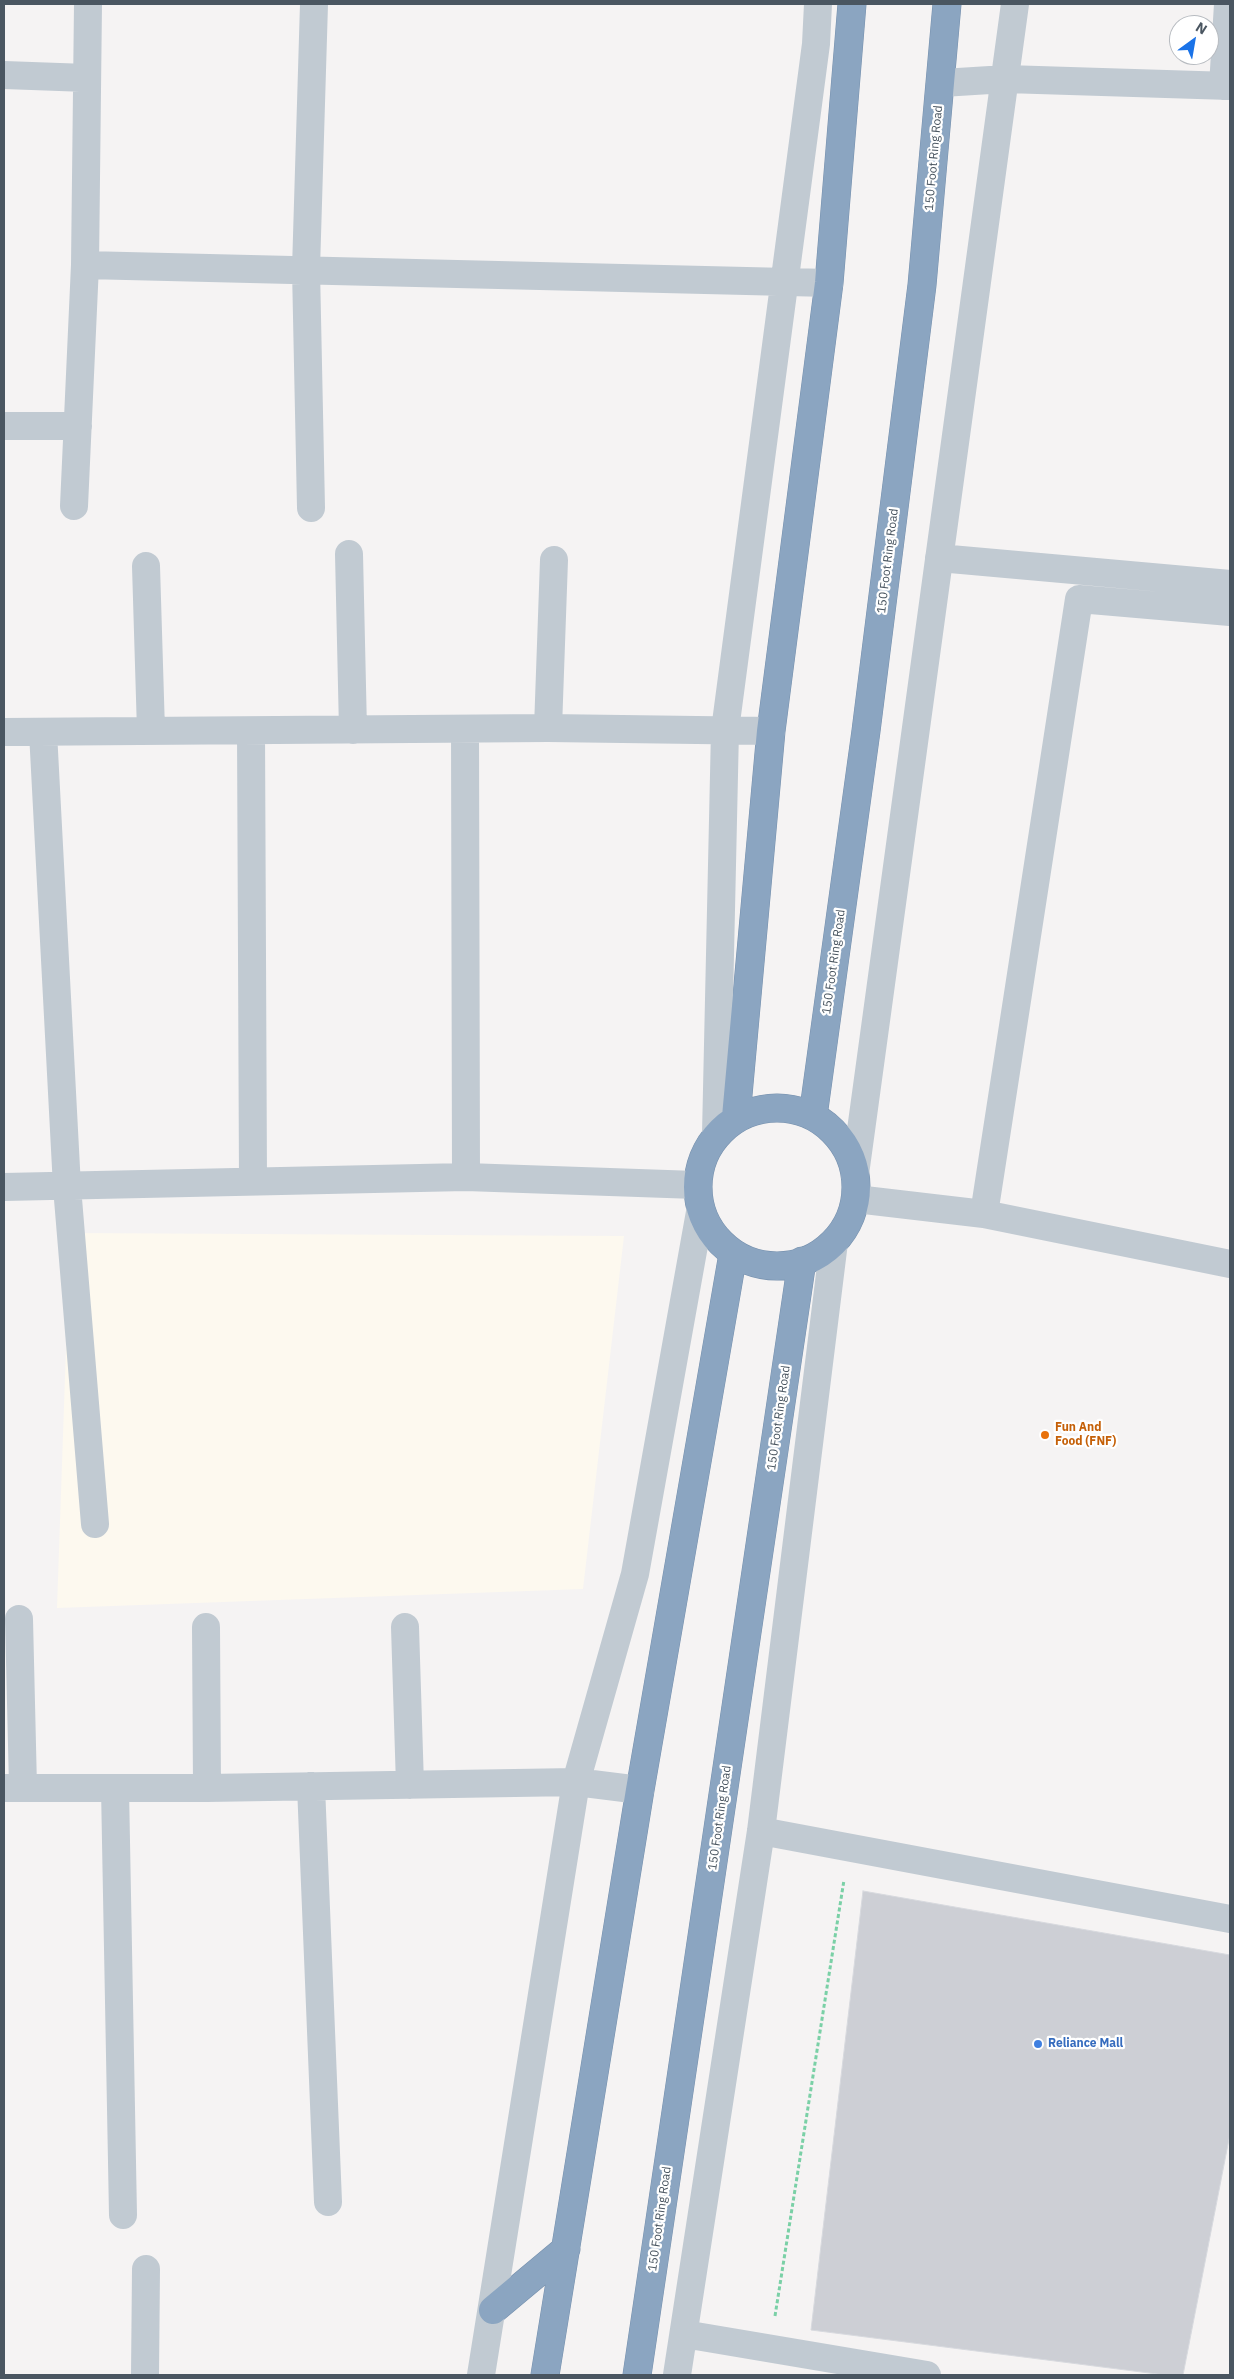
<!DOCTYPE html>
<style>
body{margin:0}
#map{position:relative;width:1234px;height:2379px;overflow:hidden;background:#f5f3f3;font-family:"IBM Plex Sans",sans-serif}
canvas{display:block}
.frame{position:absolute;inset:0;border:5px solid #4a5661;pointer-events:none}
.north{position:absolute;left:1169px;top:15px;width:50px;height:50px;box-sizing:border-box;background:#fff;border:1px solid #b7bbc0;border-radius:50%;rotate:32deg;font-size:14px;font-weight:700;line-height:20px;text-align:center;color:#4a5661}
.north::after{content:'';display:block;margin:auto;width:18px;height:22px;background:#1a73e8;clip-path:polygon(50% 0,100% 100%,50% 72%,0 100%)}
</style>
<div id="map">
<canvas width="1234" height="2379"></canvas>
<div class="frame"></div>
<div class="north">N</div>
</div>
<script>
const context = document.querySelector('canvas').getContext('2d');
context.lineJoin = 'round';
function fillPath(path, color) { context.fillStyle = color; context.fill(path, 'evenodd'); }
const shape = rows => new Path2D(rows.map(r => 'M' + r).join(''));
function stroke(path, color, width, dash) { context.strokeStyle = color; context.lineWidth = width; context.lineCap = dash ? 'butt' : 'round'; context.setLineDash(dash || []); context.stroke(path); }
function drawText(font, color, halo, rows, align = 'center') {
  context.font = font + ' "IBM Plex Sans",sans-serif'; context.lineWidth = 4.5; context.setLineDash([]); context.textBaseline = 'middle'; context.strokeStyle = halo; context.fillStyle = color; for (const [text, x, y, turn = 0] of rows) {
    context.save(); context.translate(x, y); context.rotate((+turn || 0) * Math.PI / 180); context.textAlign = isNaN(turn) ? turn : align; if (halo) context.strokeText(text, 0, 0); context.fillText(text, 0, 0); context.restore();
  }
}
fillPath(shape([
 [70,1233,624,1236,583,1589,57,1608]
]), '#fdf9ef');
const building = shape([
 [863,1891,1230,1955,1230,2134,1183,2375,1165,2375,811,2330,863,1891]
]);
fillPath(building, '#cdcfd5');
stroke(building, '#d7d9de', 1);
const highway = shape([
 '698 1187a79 79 0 1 1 158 0a79 79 0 1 1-158 0Z',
 [813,1116,866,731,922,285,947,4],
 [736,1117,771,731,829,283,852,4],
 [493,2310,566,2249],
 [545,2375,640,1790,733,1254],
 [637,2375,802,1261]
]);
stroke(highway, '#7690ad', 29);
stroke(shape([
 [775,2316,844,1880]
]), '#7ad0a6', 3, [4, 2.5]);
stroke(shape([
 [4,75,87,78],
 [942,83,1006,79,1230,86],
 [1223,86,1228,4],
 [85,265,829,283],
 [4,426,78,426],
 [74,506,85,265,88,4],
 [311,508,306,269,314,4],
 [349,554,353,730],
 [939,558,1230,584],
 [146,566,151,731],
 [548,728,554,560],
 [465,729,466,1177],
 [251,731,253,1181],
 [4,732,548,728,771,731],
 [43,732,67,1187,95,1524],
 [716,1134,725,730,816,44,818,4],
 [855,1174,1015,4],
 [4,1187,466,1177,696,1185],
 [856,1199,984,1214,1230,1264],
 [984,1214,1079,599,1230,612],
 [19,1619,23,1787],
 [206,1627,207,1788],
 [405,1627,410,1785],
 [311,1786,328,2202],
 [4,1788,207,1788,576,1782,640,1790],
 [115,1788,123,2215],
 [761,1831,1230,1919],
 [684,2334,927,2375],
 [145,2375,146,2269],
 [481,2375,576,1782,635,1574,700,1212],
 [677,2375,761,1831,834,1242]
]), '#c1cad2', 28);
stroke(highway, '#8ba5c1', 28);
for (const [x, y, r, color] of [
 [1045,1435,5,"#e8710a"],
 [1038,2044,5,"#3f7fe0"]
]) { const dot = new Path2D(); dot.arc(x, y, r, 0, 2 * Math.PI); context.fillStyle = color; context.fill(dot); stroke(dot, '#fff', 2); }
drawText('12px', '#4a5661', '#fff', [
 ["150 Foot Ring Road",934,158,-85],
 ["150 Foot Ring Road",888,561,-83],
 ["150 Foot Ring Road",834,962,-82],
 ["150 Foot Ring Road",779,1418,-82],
 ["150 Foot Ring Road",720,1818,-82],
 ["150 Foot Ring Road",660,2219,-82]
]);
drawText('bold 12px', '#c56008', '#fff', [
 ["Fun And",1055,1428],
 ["Food (FNF)",1055,1442]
], 'left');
drawText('bold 12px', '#366cbe', '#fff', [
 ["Reliance Mall",1048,2044]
], 'left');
</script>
